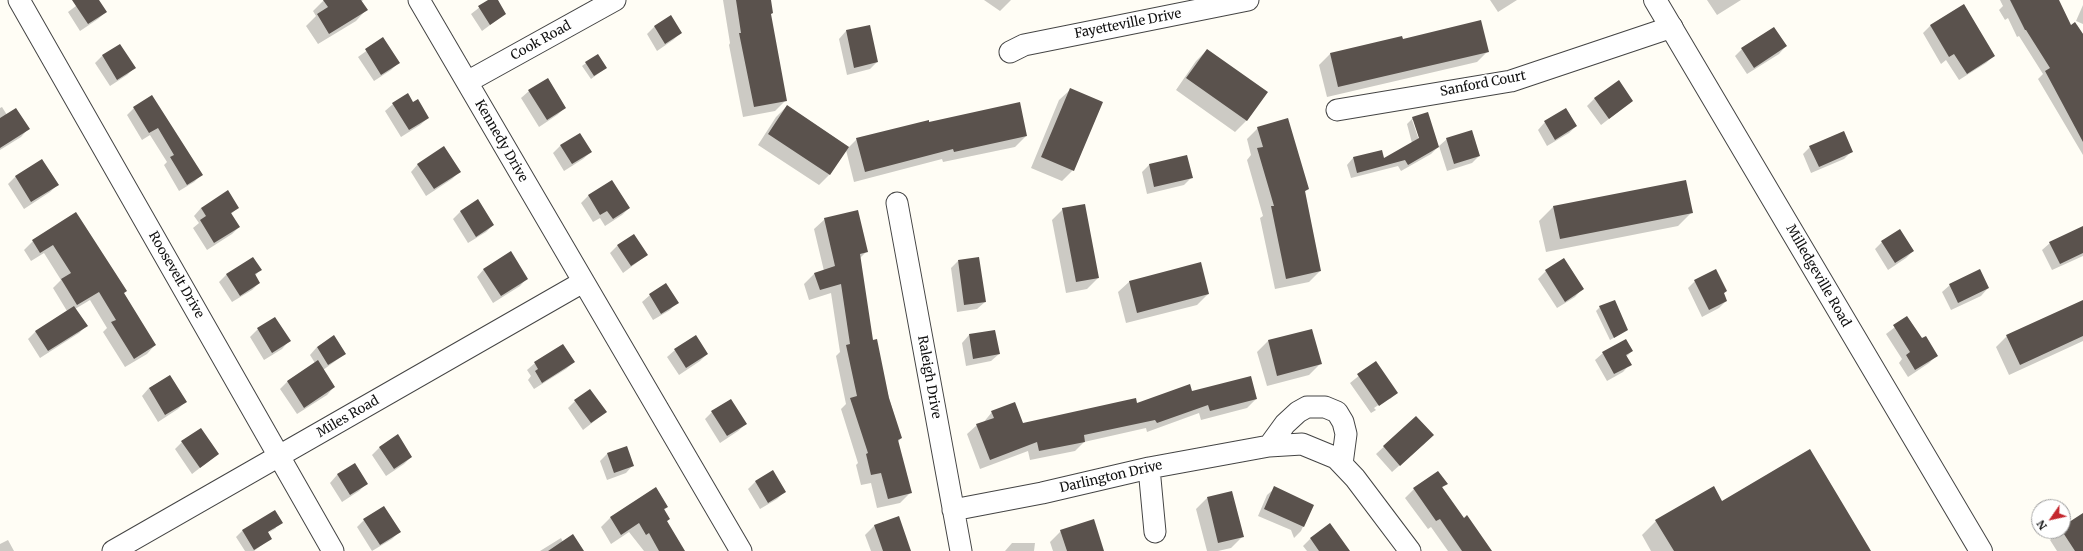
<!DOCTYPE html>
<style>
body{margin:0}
#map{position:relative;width:2083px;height:551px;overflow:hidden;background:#fffdf5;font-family:Merriweather,serif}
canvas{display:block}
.north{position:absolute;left:2031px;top:499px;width:40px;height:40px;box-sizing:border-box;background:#fff;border:1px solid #a0a0a0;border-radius:50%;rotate:236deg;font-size:11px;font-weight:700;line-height:16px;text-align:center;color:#111}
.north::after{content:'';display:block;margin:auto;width:14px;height:18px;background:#c4262e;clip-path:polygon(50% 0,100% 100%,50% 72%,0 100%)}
</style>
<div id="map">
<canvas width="2083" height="551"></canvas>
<div class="north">N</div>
</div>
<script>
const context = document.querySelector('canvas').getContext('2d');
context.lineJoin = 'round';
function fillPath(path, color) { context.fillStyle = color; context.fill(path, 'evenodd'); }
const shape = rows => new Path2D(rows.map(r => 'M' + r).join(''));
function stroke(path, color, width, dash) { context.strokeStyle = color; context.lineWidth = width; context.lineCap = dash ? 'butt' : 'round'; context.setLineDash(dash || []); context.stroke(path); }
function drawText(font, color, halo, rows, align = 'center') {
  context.font = font + ' Merriweather,serif'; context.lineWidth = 4; context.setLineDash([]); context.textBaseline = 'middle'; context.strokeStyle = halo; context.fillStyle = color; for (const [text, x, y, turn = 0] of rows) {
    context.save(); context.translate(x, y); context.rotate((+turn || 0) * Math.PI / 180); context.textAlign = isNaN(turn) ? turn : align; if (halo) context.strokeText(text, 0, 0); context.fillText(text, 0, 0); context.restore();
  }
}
fillPath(shape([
 [84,0,98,0,106,12,98,19,80,31,68,12],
 [324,0,363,0,361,2,366,10,356,21,318,44,306,26,316,16,313,11],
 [489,0,496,0,505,14,482,31,471,14],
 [723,0,770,0,770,15,786,100,775,111,743,117,729,45,730,43],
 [984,0,1011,0,1000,11],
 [1490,0,1517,0,1498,12],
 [1707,0,1741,0,1717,15],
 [2000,0,2058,0,2072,30,2077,25,2083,34,2083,155,2038,79,2043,74,2019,36,2017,37,2008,18,2005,20,1999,10,2003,6],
 [1964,5,1994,56,1986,63,1959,80,1946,60,1941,64,1923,33,1930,26],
 [2083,5,2083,24,2076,21],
 [671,17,681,33,673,40,657,51,647,34,654,27],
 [869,26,877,62,870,69,847,75,839,39,846,31],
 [1402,37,1402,40,1488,51,1477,62,1327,97,1319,65,1330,54],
 [383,39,398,63,391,70,374,81,358,57],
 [120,45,134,68,127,75,110,86,95,63,102,56],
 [1786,46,1779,54,1747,74,1735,56,1742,49],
 [1207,50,1266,92,1246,121,1235,132,1176,90,1196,61],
 [586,63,606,68,591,79,582,66],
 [1070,90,1073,170,1062,181,1031,168,1059,100],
 [529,91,565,108,557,115,539,127,521,98],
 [152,97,201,175,194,182,179,191,164,165,167,162,150,135,142,140,127,115,134,108],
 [1595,98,1632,101,1601,125,1587,106],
 [413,103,428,118,420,125,401,137,385,111,393,104],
 [787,106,849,147,857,139,928,123,1026,136,1015,147,943,162,942,159,854,182,846,150,829,175,819,185,758,145,776,117],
 [2,107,7,115,28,129,21,137,0,150,0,108],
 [1413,118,1438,147,1431,154,1401,171,1398,166,1351,178,1347,165,1353,158,1383,160,1412,143,1407,124],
 [1412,120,1415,120,1422,142,1420,143],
 [1545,122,1576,126,1569,133,1547,146,1538,130],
 [1258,128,1307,189,1304,193,1320,271,1309,282,1275,289,1260,218,1263,216,1247,160,1251,155,1247,139],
 [1447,139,1479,156,1472,163,1447,171,1439,146],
 [560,146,591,152,583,159,564,171,553,153],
 [1810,147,1851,152,1844,159,1811,173,1803,154],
 [42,160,57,185,50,192,24,209,8,184,15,177],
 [418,164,459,172,452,179,426,196,411,172],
 [1149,165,1192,177,1184,185,1147,194,1142,172],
 [612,181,629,208,622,215,605,226,600,218,593,222,581,203,588,196],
 [478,201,493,225,486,232,468,243,453,219,460,212],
 [1553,207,1692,212,1678,226,1546,252,1539,221],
 [201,208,237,208,231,214,239,227,232,234,207,250,193,228,199,223,194,216],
 [1063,209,1098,278,1087,289,1066,293,1052,220],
 [76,214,155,345,147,354,125,367,103,332,107,328,90,300,75,309,86,326,79,333,40,358,28,339,35,332,67,311,53,288,61,280,44,253,31,261,24,250,33,241],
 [825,219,866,252,859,259,872,341,901,438,898,442,911,492,900,503,877,508,871,483,861,485,856,465,858,463,841,409,846,404,836,356,840,352,831,293,809,300,804,284,814,274,824,271,814,229],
 [2083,227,2083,256,2052,270,2042,250,2050,243],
 [1882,242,1913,251,1906,258,1888,270,1875,249],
 [617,246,647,255,623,273,610,253],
 [253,258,260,270,255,276,259,283,252,290,232,302,219,282,226,275],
 [1563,260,1582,289,1575,297,1557,308,1538,279,1546,271],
 [958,261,985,302,977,309,957,312,951,268],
 [484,269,527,278,520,286,493,303,477,277],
 [1695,281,1726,291,1723,294,1726,301,1719,308,1702,317,1688,288],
 [1129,282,1208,294,1197,305,1126,323,1118,292],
 [1950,285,1988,288,1981,296,1951,310,1942,292],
 [650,295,677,302,670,310,653,320,642,302],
 [2083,301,2083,341,2009,375,1996,347,2007,336],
 [1600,307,1627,330,1610,340,1596,311],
 [275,318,289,341,282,349,264,360,250,337,258,329],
 [1907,318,1921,340,1937,355,1929,363,1908,377,1899,363,1902,359,1886,334],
 [1311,330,1320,364,1309,375,1267,386,1257,352,1268,341],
 [969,335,999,354,991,361,966,366,962,343],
 [317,347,345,354,323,370,334,387,327,395,297,414,280,389,288,381,315,363,310,355],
 [675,350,707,354,700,361,679,375,667,357],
 [1632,351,1626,357,1630,364,1623,372,1607,381,1595,360,1603,353],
 [574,362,566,369,534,389,528,380,531,376,527,370,535,363],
 [1376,362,1397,393,1390,399,1390,397,1374,408,1376,410,1371,413,1350,383],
 [170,376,185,402,178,409,158,422,142,396,149,388],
 [1192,392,1256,399,1247,408,1201,420,1199,413,1147,432,1146,428,1084,442,1075,451,1030,460,1028,451,980,469,967,434,977,425,983,423,992,412,1022,424,1136,404],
 [575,401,606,412,583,430,568,408],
 [712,412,746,424,738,431,720,443,705,419],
 [1416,417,1425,443,1392,472,1376,454],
 [182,442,218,454,192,474,175,449],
 [380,447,411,457,404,464,386,476,372,455],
 [607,454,633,465,626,473,607,480,600,461],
 [354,465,366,484,359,491,342,502,330,483,337,475],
 [772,472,784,492,777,499,760,509,748,489,755,482],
 [1446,483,1442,488,1464,519,1491,551,1448,551,1431,527,1428,529,1405,498,1414,489],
 [1275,488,1313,505,1301,531,1294,538,1291,530,1258,516,1267,495],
 [656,489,667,507,664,510,669,519,666,522,684,551,644,551,629,532,611,544,601,527,610,518],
 [1207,498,1242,537,1231,548,1218,551,1207,551,1196,509],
 [1722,502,1870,551,1651,551,1642,535,1656,521],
 [275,511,282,522,267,534,270,539,254,551,245,551,236,537,242,531],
 [276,526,276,528,264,536,263,534],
 [2083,514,2083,551,2057,551,2050,540,2059,531,2063,531],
 [364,520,399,532,392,539,372,551,357,527],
 [875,525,910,551,871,551,865,535],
 [1061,531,1103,551,1053,551,1050,542],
 [561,538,563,542,583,551,540,551],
 [1310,539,1349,551,1307,551,1303,546],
 [8,540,14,551,0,551,0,544],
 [1012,543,1035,543,1034,551,1005,551]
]), '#0003');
fillPath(shape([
 [72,0,99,0,107,12,88,24],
 [323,0,361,0,368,10,329,34,317,14,328,7],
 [488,0,498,0,506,14,490,25,478,6],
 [736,0,771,0,773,13,771,14,787,101,754,107,739,33,741,33],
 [2010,0,2059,0,2071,25,2075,22,2083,34,2083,142,2045,71,2050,68,2026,30,2025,30],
 [1964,4,1995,56,1967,74,1954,54,1949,57,1930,25],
 [671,15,682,33,665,44,654,26],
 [1481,20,1489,52,1338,87,1330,53,1402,36,1403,39],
 [870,25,878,62,854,68,846,30],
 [1774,27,1787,46,1754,68,1741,48],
 [383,37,400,63,381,75,365,49],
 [120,44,136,68,117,80,102,55],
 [1207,49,1268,92,1247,121,1186,78],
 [598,54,607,68,594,76,585,62],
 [548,78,566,108,547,120,528,90],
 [1619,80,1633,101,1609,119,1594,98],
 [1070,88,1103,102,1074,171,1041,157],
 [408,93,413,102,418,99,429,118,409,130,392,103],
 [152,95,203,175,187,185,170,157,174,155,158,128,149,133,133,107],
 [1020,102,1027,136,954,152,953,149,865,172,856,138,929,120,929,122],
 [787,105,849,147,830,175,768,134],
 [16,108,30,129,0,148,0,118],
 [1566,108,1577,126,1555,140,1544,121],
 [1428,112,1439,147,1408,165,1405,160,1357,173,1353,157,1382,150,1384,158,1419,138,1412,117],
 [1288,118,1309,189,1305,191,1321,271,1286,279,1271,206,1274,206,1257,148,1263,147,1257,127],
 [1472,130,1480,156,1454,164,1446,138],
 [1844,131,1853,152,1819,167,1809,146],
 [580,133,592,152,572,164,560,145],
 [444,146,461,172,434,189,417,164],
 [1187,155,1193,178,1154,187,1149,164],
 [42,159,59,185,31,202,15,176],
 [612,180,630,208,613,219,607,211,600,215,588,195],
 [1686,180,1693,213,1560,239,1553,206],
 [228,190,239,208,231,213,240,227,214,243,200,220,206,216,201,208],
 [478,199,494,225,476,237,460,211],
 [1085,204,1099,278,1076,282,1062,208],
 [858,210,868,252,860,254,873,340,877,339,889,398,902,438,898,440,912,493,888,499,881,473,871,475,866,454,868,453,850,398,857,396,846,345,850,344,841,284,820,290,814,273,835,266,824,218],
 [76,212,127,291,124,293,156,345,134,359,111,322,116,320,99,292,77,305,61,279,71,273,53,245,40,253,32,240],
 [2083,226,2083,253,2060,264,2049,242],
 [1900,229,1914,251,1895,263,1881,241],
 [634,234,648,255,631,266,617,245],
 [511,251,528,279,501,296,483,269],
 [253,257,262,270,255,274,260,283,240,296,226,274],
 [979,257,986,302,964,305,958,260],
 [1564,258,1584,289,1565,302,1545,270],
 [1201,262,1209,294,1137,313,1129,281],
 [1716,269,1727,291,1724,293,1727,301,1709,310,1694,280],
 [1980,269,1989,288,1958,303,1949,284],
 [666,283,679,303,661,314,649,294],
 [1615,300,1628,330,1614,338,1599,306],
 [2083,300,2083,336,2020,365,2006,335],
 [74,306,88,326,48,351,35,331],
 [1907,316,1922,338,1926,336,1938,356,1915,370,1906,355,1910,352,1893,325],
 [275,317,291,341,272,353,257,328],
 [1312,329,1322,364,1277,376,1268,340],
 [995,330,1000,354,973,359,969,334],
 [334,335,346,354,328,365,317,347],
 [696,335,708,354,686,368,674,349],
 [1626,339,1633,351,1626,355,1632,365,1614,374,1602,352],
 [563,344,575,362,542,383,535,371,538,369,534,362],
 [318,360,335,387,304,408,287,381],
 [1376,361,1398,393,1379,406,1357,374],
 [170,375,187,402,165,415,149,388],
 [1251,376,1257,399,1210,411,1208,405,1157,423,1155,420,1084,435,1085,442,1039,451,1037,442,990,460,976,424,994,418,991,411,1015,402,1023,423,1136,398,1137,403,1190,384,1192,391],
 [590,389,607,412,591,423,574,400],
 [731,399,747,424,727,436,711,411],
 [1416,416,1434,435,1400,466,1383,446],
 [201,428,219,454,200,468,181,441],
 [398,434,412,457,394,469,379,447],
 [627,446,634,466,614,473,607,453],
 [1810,449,1871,551,1674,551,1655,520,1714,486,1722,501],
 [355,463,368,484,350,495,337,474],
 [773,470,786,492,768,503,755,481],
 [1438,471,1448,484,1442,487,1464,518,1467,515,1492,551,1462,551,1440,519,1436,521,1413,488],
 [1274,486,1314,505,1304,527,1264,509],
 [656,487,668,507,664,509,670,519,667,521,685,551,659,551,649,533,646,535,639,523,621,535,610,517],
 [1232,491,1244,537,1218,543,1207,497],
 [384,506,401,532,380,545,363,519],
 [275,510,283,523,268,532,272,539,254,550,242,530],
 [2083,513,2083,551,2075,551,2062,531,2063,526],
 [899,516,911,551,883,551,874,525],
 [1094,519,1104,551,1067,551,1060,530],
 [1330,523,1350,551,1319,551,1310,538],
 [573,534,584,551,548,551]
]), '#5a524d');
const minor = shape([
 [19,0,333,551],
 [419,0,741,551],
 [1010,52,1024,45,1248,0],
 [467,82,615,0],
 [1337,110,1511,81,1672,27],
 [897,203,961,551],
 [1269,446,1285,424,1298,412,1307,407,1325,407,1337,412,1343,422,1346,434,1342,464],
 [1149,468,1155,532],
 [953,510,1042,493,1149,468,1269,446,1302,444,1336,458,1355,478,1410,551],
 [113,551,583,282]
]);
const tertiary = shape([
 [1655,0,1981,551]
]);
stroke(minor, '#444', 23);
stroke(tertiary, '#444', 24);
stroke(minor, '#fff', 21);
stroke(tertiary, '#fff', 22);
drawText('13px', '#111', '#fff', [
 ["Fayetteville Drive",1128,24,-11],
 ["Cook Road",541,41,-29],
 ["Sanford Court",1483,84,-11],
 ["Kennedy Drive",501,141,60],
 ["Roosevelt Drive",176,275,60],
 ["Milledgeville Road",1818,276,60],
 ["Raleigh Drive",929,377,80],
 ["Miles Road",348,417,-30],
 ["Darlington Drive",1111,477,-13]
]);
</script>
